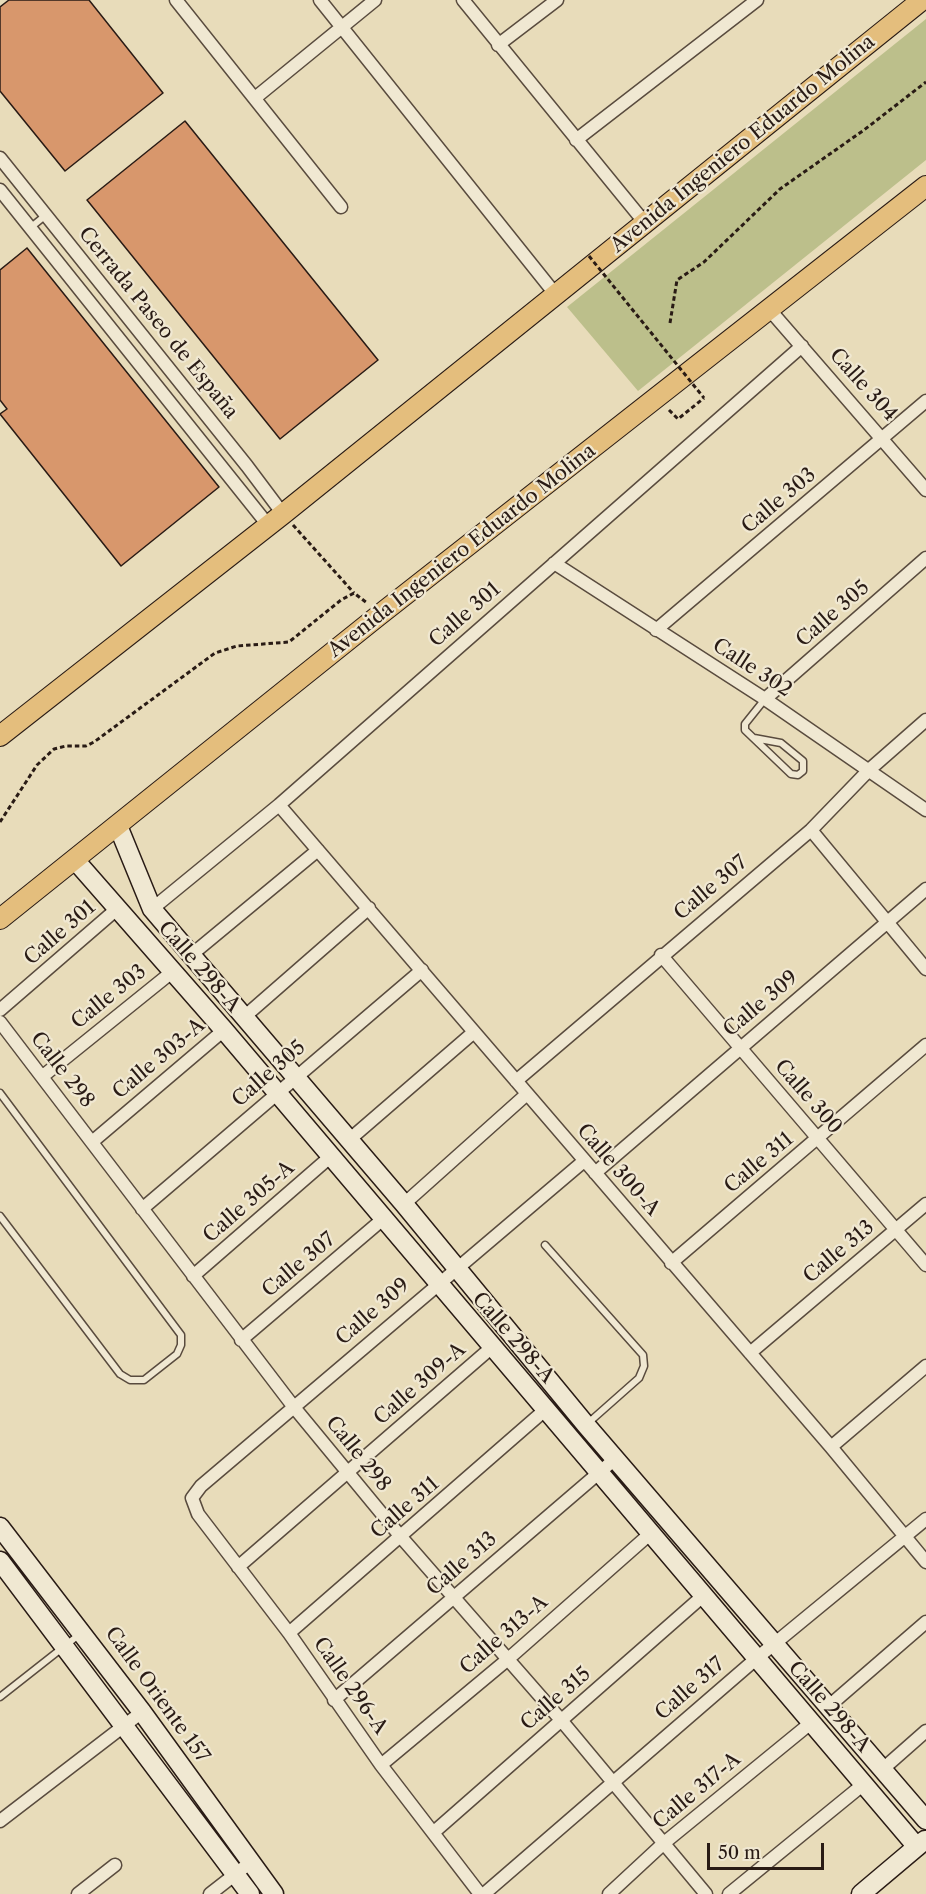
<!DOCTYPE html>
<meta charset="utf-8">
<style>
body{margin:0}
#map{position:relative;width:926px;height:1894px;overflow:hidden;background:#e8dcba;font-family:"Libre Caslon Text",serif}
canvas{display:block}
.scale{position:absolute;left:707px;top:1843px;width:117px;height:27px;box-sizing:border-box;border:3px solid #291b15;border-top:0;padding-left:8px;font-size:18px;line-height:21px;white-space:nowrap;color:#291b15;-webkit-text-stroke:4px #f0e8d2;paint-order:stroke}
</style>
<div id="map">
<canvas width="926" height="1894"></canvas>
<div class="scale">50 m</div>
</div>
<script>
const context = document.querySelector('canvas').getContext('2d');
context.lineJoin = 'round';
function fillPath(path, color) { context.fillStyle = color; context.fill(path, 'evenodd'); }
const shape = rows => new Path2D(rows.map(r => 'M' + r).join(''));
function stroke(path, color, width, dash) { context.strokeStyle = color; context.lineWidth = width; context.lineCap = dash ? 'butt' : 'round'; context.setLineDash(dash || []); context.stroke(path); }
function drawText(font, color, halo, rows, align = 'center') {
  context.font = font + ' "Libre Caslon Text",serif'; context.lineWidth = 4.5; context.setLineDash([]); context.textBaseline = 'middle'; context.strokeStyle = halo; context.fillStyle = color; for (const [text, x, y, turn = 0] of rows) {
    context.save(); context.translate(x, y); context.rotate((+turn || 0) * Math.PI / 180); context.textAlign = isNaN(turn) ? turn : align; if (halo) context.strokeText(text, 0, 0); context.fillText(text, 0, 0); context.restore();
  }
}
fillPath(shape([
 [926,19,926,160,638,391,567,307]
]), '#bcbf8b');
const building = shape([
 [9,0,89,0,163,93,65,171,0,91,0,7,9,0],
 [185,121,378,360,280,439,87,200,185,121],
 [27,248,219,487,121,566,0,414,7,409,0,400,0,270,27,248]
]);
fillPath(building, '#d8976c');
stroke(building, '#291b15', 1.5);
const lane = shape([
 [30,228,46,215],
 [754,738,781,743,803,761,803,771,798,775,791,774,745,730,745,724,765,699],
 [0,1093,181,1335,181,1345,177,1354,144,1380,130,1380,120,1374,0,1216],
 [545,1245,643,1355,644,1366,639,1378,587,1424],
 [0,1697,80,1634]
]);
const street = shape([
 [176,0,341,207],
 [320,0,556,295],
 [463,0,645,223],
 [498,45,557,0],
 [255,98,375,0],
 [576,140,757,0],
 [0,158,247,466,283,514],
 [0,190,268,525],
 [769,309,926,490],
 [554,563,765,699,926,810],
 [656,630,926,401],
 [765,699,926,558],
 [279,805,831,1447,926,1562],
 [811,830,926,969],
 [152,909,279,805,802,346],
 [661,955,926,1265],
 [190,956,318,850],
 [0,1010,118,908],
 [243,1018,369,908],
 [0,1022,293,1406,401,1537,561,1720,706,1894],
 [43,1076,172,972],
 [516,1081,811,830,869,770,926,720],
 [349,1140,474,1032],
 [92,1142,224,1030],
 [595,1173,926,889],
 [404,1204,527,1094],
 [142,1209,422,970],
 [671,1263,926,1045],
 [193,1276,330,1157],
 [241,1340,383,1219],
 [750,1353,926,1204],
 [831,1447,926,1366],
 [238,1567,491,1348],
 [289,1633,545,1410],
 [334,1700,615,1459],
 [829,1706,926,1622],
 [381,1765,507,1660,651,1533],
 [884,1768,926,1731],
 [0,1821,142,1712],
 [434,1832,704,1595],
 [78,1894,115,1865],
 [210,1894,251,1862],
 [480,1894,381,1765,289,1633,198,1514,192,1498,201,1486,584,1161],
 [484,1894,757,1658,926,1519],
 [609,1894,664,1843,812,1722],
 [729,1894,865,1783]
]);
const secondary = shape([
 [118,826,152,909,404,1204,586,1425,926,1820],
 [75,860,224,1030,917,1847],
 [0,1527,142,1712,274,1894],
 [0,1561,250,1894],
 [861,1894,925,1840]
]);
const primary = shape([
 [0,736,283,514,922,0],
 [0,919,378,616,926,186]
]);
stroke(lane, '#594b3e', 9);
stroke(street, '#594b3e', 15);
stroke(secondary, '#291b15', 21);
stroke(primary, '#291b15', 22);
stroke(shape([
 [670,323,677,280,704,262,780,189,864,130,926,82],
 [669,410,678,419,704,398],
 [293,525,354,593],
 [0,822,37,765,54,749,66,746,86,746,94,742,215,653,237,646,289,642,341,600,354,593,367,603]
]), '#291b15', 3, [4.5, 3]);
stroke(lane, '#f0e8d2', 6);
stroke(street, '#f0e8d2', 12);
stroke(secondary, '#f0e8d2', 18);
stroke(primary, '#e4be7d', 20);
stroke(shape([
 [589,256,704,398]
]), '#291b15', 3, [4.5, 3]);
drawText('20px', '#291b15', '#f0e8d2', [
 ["Avenida Ingeniero Eduardo Molina",743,144,-39],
 ["Cerrada Paseo de España",158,323,51],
 ["Calle 304",863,385,48],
 ["Calle 303",779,501,-40],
 ["Avenida Ingeniero Eduardo Molina",462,551,-38],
 ["Calle 305",833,614,-41],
 ["Calle 301",465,615,-41],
 ["Calle 302",752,668,33],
 ["Calle 307",711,888,-40],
 ["Calle 301",60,933,-41],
 ["Calle 298-A",199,967,49],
 ["Calle 303",109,997,-39],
 ["Calle 309",761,1004,-40],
 ["Calle 303-A",159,1059,-40],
 ["Calle 298",62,1070,52],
 ["Calle 305",269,1074,-41],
 ["Calle 300",808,1097,49],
 ["Calle 311",759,1163,-40],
 ["Calle 300-A",618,1170,49],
 ["Calle 305-A",249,1202,-41],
 ["Calle 313",839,1252,-40],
 ["Calle 307",299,1265,-40],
 ["Calle 309",373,1312,-41],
 ["Calle 298-A",513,1338,49],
 ["Calle 309-A",420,1384,-41],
 ["Calle 298",358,1454,51],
 ["Calle 311",405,1508,-41],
 ["Calle 313",462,1564,-41],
 ["Calle 313-A",504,1635,-41],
 ["Calle 296-A",350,1686,55],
 ["Calle 317",690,1689,-41],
 ["Calle Oriente 157",157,1695,54],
 ["Calle 315",556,1699,-41],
 ["Calle 298-A",829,1707,49],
 ["Calle 317-A",697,1791,-40]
]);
</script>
